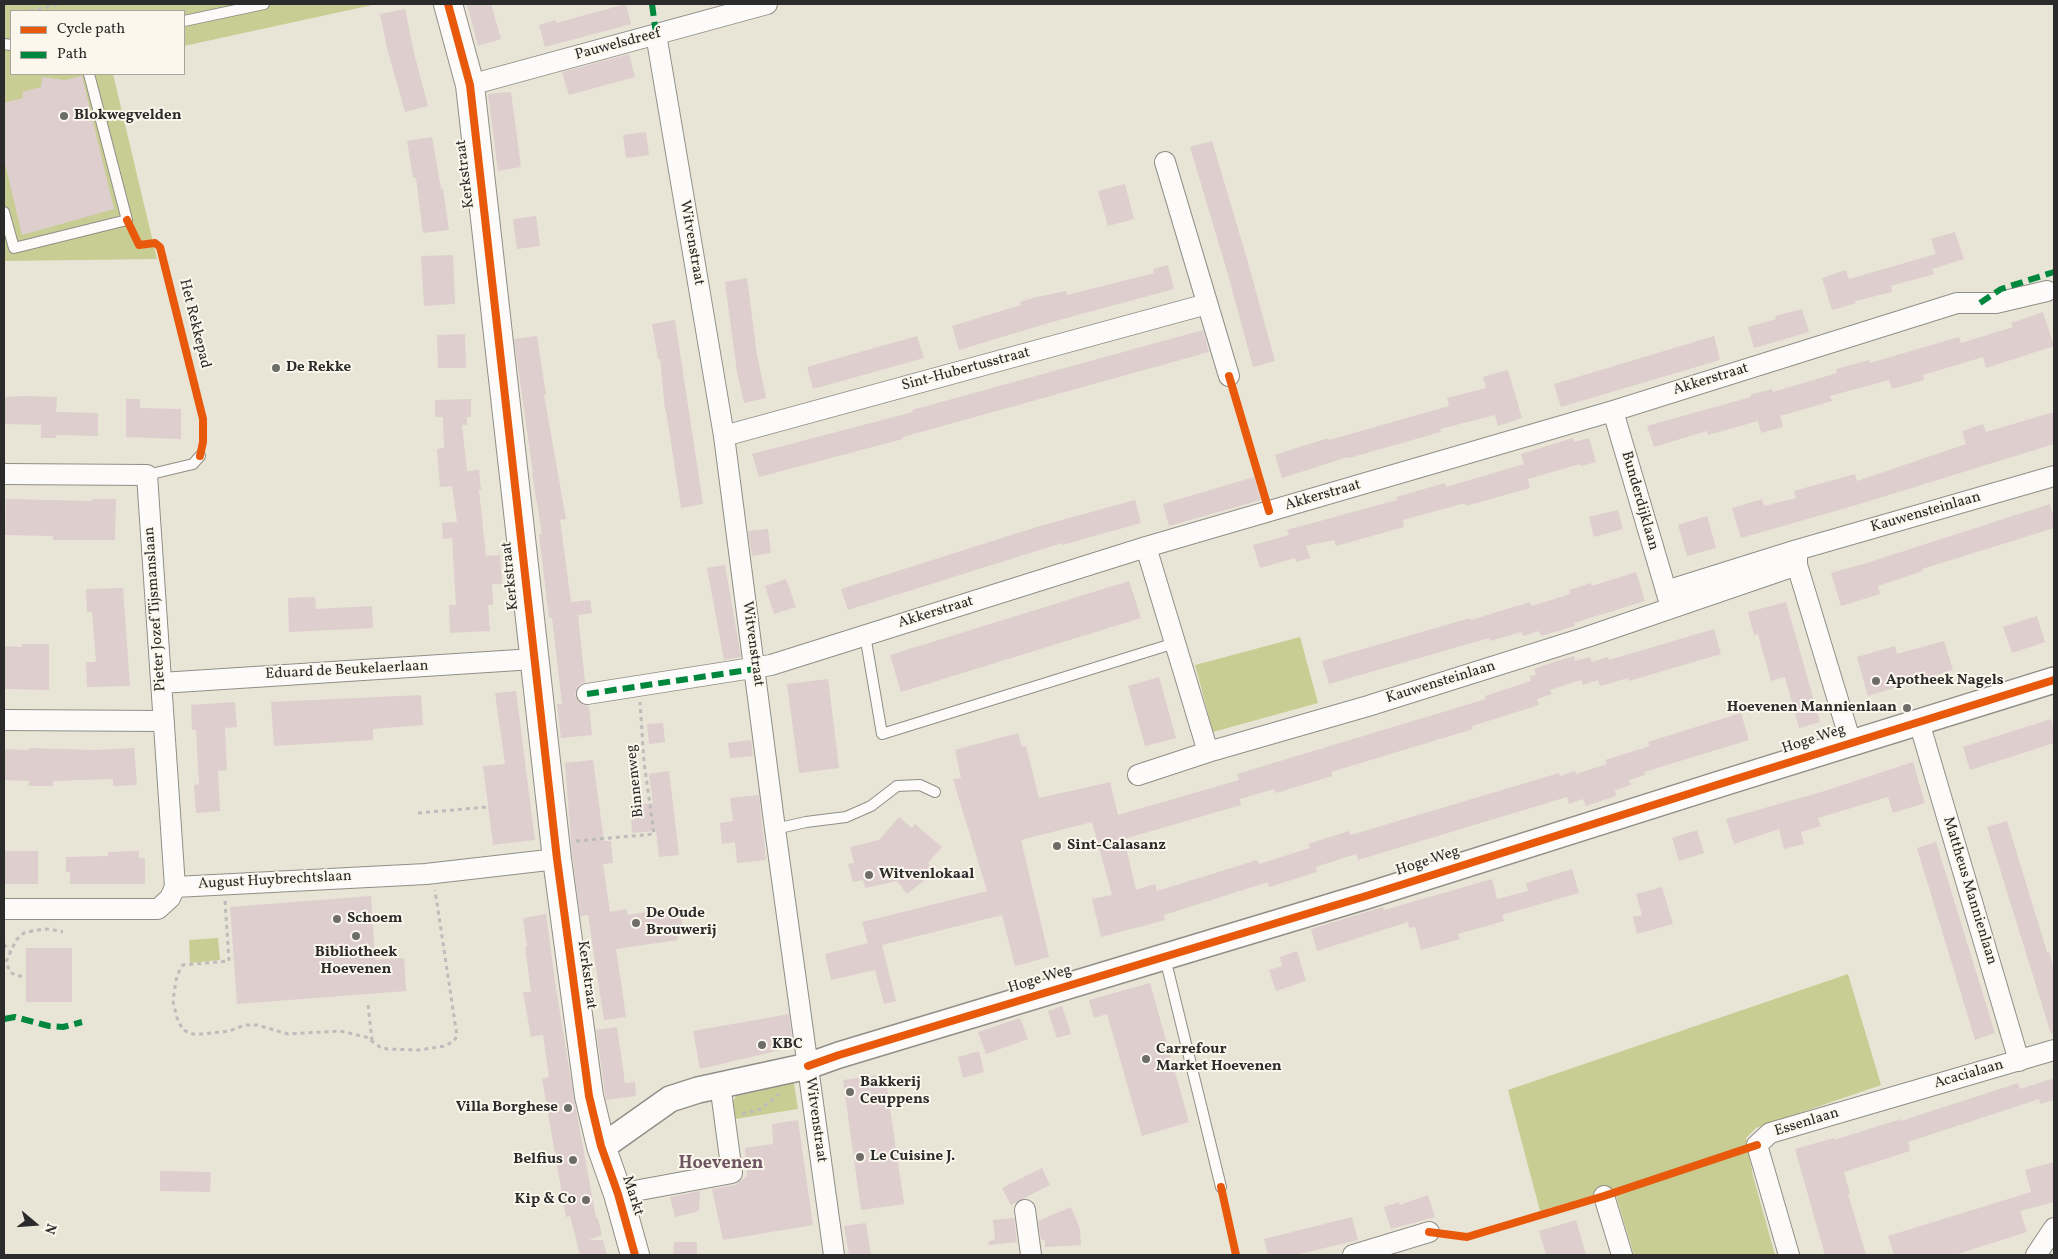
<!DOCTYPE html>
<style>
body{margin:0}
#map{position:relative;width:2058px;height:1259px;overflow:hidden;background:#e9e5d6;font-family:Vollkorn,serif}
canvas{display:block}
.frame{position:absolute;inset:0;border:5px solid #2b2b2b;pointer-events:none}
.legend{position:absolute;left:10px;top:10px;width:175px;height:65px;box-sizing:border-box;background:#fbf7ec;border:1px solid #a8a59f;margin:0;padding:6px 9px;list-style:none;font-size:15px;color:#2b2b2b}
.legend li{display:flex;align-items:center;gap:10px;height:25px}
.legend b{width:25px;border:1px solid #a8a59f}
.north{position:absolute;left:10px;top:1199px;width:50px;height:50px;-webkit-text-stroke:4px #fbf7ec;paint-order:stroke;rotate:108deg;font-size:14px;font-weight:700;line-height:20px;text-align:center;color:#2b2b2b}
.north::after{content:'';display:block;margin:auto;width:18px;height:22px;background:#2b2b2b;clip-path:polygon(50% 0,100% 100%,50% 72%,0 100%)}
</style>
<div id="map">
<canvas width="2058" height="1259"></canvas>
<div class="frame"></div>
<ul class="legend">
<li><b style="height:6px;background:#e8590c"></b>Cycle path</li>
<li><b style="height:6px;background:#00873e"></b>Path</li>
</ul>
<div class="north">N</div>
</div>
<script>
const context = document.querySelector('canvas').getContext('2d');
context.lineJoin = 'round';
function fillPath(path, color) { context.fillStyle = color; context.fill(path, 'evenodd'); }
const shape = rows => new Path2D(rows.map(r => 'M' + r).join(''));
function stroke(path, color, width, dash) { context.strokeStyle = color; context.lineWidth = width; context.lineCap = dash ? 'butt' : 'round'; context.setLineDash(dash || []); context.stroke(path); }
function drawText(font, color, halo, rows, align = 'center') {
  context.font = font + ' Vollkorn,serif'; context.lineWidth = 4; context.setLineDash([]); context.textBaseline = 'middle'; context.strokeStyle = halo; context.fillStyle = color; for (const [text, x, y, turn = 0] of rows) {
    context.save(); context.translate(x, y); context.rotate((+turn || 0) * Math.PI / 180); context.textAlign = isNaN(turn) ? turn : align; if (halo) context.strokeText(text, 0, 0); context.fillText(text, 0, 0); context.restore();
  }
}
fillPath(shape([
 [4,4,377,4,184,46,184,11,11,11,11,74,113,74,157,259,4,261],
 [1300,637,1318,703,1213,732,1195,665],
 [218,938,220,960,190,963,189,940],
 [1848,974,1881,1085,1756,1128,1746,1138,1753,1176,1775,1255,1634,1255,1614,1189,1540,1211,1508,1090],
 [794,1083,798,1109,735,1119,733,1101,736,1096]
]), '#c8ce93');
fillPath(shape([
 [467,4,491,4,501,39,478,46],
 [626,4,631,24,545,47,539,25,556,20,556,23],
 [405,9,414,53,428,106,405,112,387,48,380,14],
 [629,54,635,77,569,95,562,72],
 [82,76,114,209,22,235,4,159,4,103,23,98,22,92,41,87,42,77,65,80],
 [511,92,521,167,498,171,488,94],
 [646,132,649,155,626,158,623,135],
 [432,137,441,189,443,189,449,230,423,233,416,178,413,178,407,141],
 [1212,141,1247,259,1275,361,1253,367,1229,278,1190,147],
 [1125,184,1134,219,1108,226,1098,191],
 [536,216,540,246,517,249,513,219],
 [1955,232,1964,259,1932,269,1934,274,1891,286,1892,292,1855,301,1856,303,1832,310,1822,278,1846,270,1849,279,1936,254,1931,239],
 [453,255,455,304,424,306,421,256],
 [1168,265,1174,289,1052,322,959,350,952,326,1021,305,1020,302,1037,297,1066,291,1067,295,1154,273,1153,269],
 [747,278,757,355,766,398,744,403,737,372,725,282],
 [1802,309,1809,332,1754,348,1748,327,1776,319,1775,316],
 [2043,312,2054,346,1986,368,1983,357,1923,375,1924,380,1892,389,1889,380,1830,396,1832,401,1780,416,1783,427,1761,433,1758,421,1708,435,1707,431,1654,447,1647,426,1751,397,1750,395,1772,389,1773,392,1837,373,1836,369,1869,360,1870,363,1959,337,1961,343,2013,327,2011,323],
 [675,320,703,504,681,508,666,410,665,410,660,359,658,359,652,324],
 [1203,330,1209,352,903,437,903,439,759,477,752,454,913,412,912,410],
 [465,334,466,368,438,368,437,335],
 [537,336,546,395,544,395,566,519,560,520,571,602,590,600,592,613,578,615,585,682,579,685,575,695,578,702,583,705,589,706,592,735,561,738,557,704,562,704,552,618,549,618,539,534,542,534,532,473,533,473,514,339],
 [917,336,924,358,813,389,807,367],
 [1714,336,1720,360,1561,407,1554,384],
 [1508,370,1522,418,1498,426,1495,415,1440,429,1441,432,1349,458,1348,457,1282,478,1275,455,1328,438,1329,440,1449,406,1447,398,1486,388,1483,377],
 [25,396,57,397,56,412,98,413,98,436,56,435,56,438,41,438,41,425,4,424,4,397],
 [126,399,140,399,140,408,181,409,181,439,126,437],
 [471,399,471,417,467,417,467,425,462,425,467,471,479,470,481,490,479,490,486,556,500,555,502,584,492,584,493,605,488,605,490,631,450,633,449,605,456,605,452,538,443,539,442,523,457,522,452,486,440,487,437,449,444,448,443,417,435,417,435,400],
 [2054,412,2054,444,1863,503,1741,538,1732,508,1762,499,1764,506,1796,498,1794,491,1855,474,1857,481,1966,444,1962,431,1983,424,1986,432],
 [1573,438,1574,442,1589,438,1596,462,1581,466,1580,464,1528,479,1530,488,1466,506,1465,503,1403,520,1404,527,1336,546,1334,540,1306,546,1310,558,1296,562,1295,558,1260,568,1253,545,1289,535,1287,530,1397,500,1396,497,1445,483,1446,487,1524,464,1521,454],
 [1254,477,1261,500,1169,526,1163,504],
 [6,499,92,501,92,499,116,499,115,540,53,540,53,536,5,535],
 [1135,500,1141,523,1062,545,1062,543,848,610,841,589,1040,526],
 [2050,504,2054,518,2054,528,1922,569,1923,571,1878,586,1880,594,1841,606,1831,573,1870,562],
 [1618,510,1623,529,1594,537,1589,517],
 [1707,516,1716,548,1687,556,1678,525],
 [768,529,771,553,752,556,748,531],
 [725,565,741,657,724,660,707,568],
 [1636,572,1645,601,1574,623,1575,626,1541,636,1539,631,1523,636,1521,632,1490,641,1489,638,1329,684,1322,661,1470,618,1471,620,1530,602,1532,606,1570,594,1569,590,1591,583,1592,586],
 [786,579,796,607,774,614,765,586],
 [1129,581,1141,618,901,692,890,655],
 [123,588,130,686,87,687,86,662,96,662,92,612,87,612,86,589],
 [315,597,316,609,372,606,373,628,289,632,288,598],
 [1786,602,1820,722,1799,728,1785,677,1771,681,1758,634,1754,635,1748,612],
 [2037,616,2045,642,2012,653,2003,627],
 [1714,629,1721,654,1629,681,1628,678,1600,686,1598,680,1583,685,1581,680,1550,690,1552,694,1537,699,1539,705,1472,726,1473,729,1331,772,1332,776,1276,793,1274,789,1240,799,1241,805,1124,839,1136,890,1155,884,1157,891,1257,860,1259,864,1310,848,1308,844,1349,831,1351,835,1559,773,1560,776,1575,771,1576,774,1607,764,1605,760,1650,746,1648,742,1741,713,1749,740,1644,772,1645,775,1629,780,1631,785,1615,790,1616,796,1586,806,1583,799,1569,804,1567,797,1358,860,1356,854,1316,867,1317,872,1269,887,1268,882,1164,915,1165,920,1101,937,1092,899,1112,895,1092,822,1021,840,1049,957,1015,966,1002,915,882,945,896,1001,884,1004,875,970,831,980,825,954,868,943,862,922,987,891,953,779,961,778,955,750,1018,733,1022,747,1026,746,1039,798,1110,782,1118,815,1239,780,1237,774,1486,699,1485,696,1531,681,1530,676,1536,675,1534,669,1557,661,1574,656,1575,661,1590,657,1592,662,1608,657,1609,660],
 [1944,641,1953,670,1868,696,1857,657,1895,646,1897,654],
 [22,644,49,644,49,690,4,689,4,646,22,647],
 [1159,677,1176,738,1145,746,1128,686],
 [828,679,839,768,799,773,787,684],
 [516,691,535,840,493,845,483,766,505,764,495,693],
 [421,695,423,725,373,729,373,740,274,746,271,702],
 [235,702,237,727,225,728,227,770,218,771,220,811,196,813,194,785,199,784,196,730,192,730,191,705],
 [2051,719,2054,731,2054,743,1970,770,1963,747],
 [663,723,665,742,649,744,647,724],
 [751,740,753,756,730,758,728,743],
 [29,748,96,750,134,748,137,785,113,786,113,779,53,781,53,786,28,786,29,781,4,780,4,749,29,750],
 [593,760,604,841,611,841,613,863,603,864,610,912,627,909,628,915,680,907,683,931,677,932,678,940,616,949,626,1017,604,1020,588,915,580,916,572,853,565,763],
 [1913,762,1925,803,1893,813,1888,797,1818,818,1821,826,1801,832,1804,844,1784,849,1779,829,1734,844,1726,819,1828,790],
 [669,771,679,855,659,857,656,831,632,833,630,805,653,803,649,774],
 [759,795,766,860,737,863,735,842,722,844,720,823,733,821,730,798],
 [899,817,912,828,915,824,942,847,928,863,935,872,907,894,897,881,865,888,863,880,853,882,848,864,854,863,850,847,879,840],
 [2007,821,2047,952,2049,951,2054,969,2054,1033,2051,1034,1987,827],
 [1697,830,1704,853,1679,861,1672,838],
 [1936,842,1995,1033,1975,1040,1917,848],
 [4,851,38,851,38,884,4,884],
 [139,851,139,858,145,858,145,884,70,884,70,872,66,872,66,857,108,856,108,852],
 [1572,869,1579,893,1502,915,1504,921,1458,934,1460,939,1421,950,1415,927,1409,928,1408,922,1317,951,1311,929,1383,907,1384,910,1492,879,1497,899,1528,891,1526,883],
 [1662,887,1673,924,1637,934,1633,917,1642,915,1636,894],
 [371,896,375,960,404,958,406,991,237,1004,230,907],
 [546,914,556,988,574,1098,596,1218,598,1218,602,1235,589,1240,603,1240,607,1255,580,1255,570,1216,566,1217,542,1079,549,1077,543,1035,531,1037,523,992,531,992,525,947,527,947,523,918],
 [26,948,72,948,72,1002,26,1002],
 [1297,951,1306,981,1276,991,1269,970,1282,966,1280,957],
 [1150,983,1189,1122,1142,1136,1107,1014,1094,1018,1089,1000],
 [1062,1006,1071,1034,1057,1038,1048,1011],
 [789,1014,793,1047,700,1069,693,1031],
 [1020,1018,1028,1039,986,1054,978,1032],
 [617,1027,625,1083,635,1082,636,1096,606,1100,596,1030],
 [979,1051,984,1072,963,1078,958,1057],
 [885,1074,904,1204,861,1210,843,1080],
 [2054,1078,2054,1100,2040,1104,2039,1099,1908,1142,1910,1151,1844,1172,1850,1193,1848,1194,1866,1255,1825,1255,1795,1149,1834,1138,1834,1140,1901,1119,1901,1121,2018,1083,2020,1089],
 [798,1120,813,1225,723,1240,712,1189,735,1185,747,1176,745,1148,773,1144,772,1124],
 [2054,1162,2054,1202,2020,1211,2027,1232,1954,1255,1894,1255,1888,1236,2031,1192,2025,1170],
 [1042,1168,1050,1185,1011,1205,1002,1188],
 [160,1171,211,1172,210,1192,160,1191],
 [700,1191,699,1211,675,1217,670,1197],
 [1428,1195,1435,1217,1391,1229,1384,1207,1399,1202,1400,1205],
 [1071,1207,1080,1229,1081,1245,1045,1247,1045,1240,1041,1240,1038,1221],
 [1352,1217,1358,1240,1295,1255,1268,1255,1264,1239],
 [1014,1218,1017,1242,989,1245,988,1242,995,1239,993,1220],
 [1576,1220,1586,1255,1546,1255,1539,1231],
 [866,1223,871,1255,849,1255,844,1226],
 [674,1242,697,1242,697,1255,673,1255]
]), '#decece');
const service = shape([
 [184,21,264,4],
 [4,44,11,45],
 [4,212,14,248,127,220,89,74],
 [147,475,193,464,200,456],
 [865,635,882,734,1175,643],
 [775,829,806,822,846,817,871,806,897,786,920,785,935,792],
 [1165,958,1221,1187]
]);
const minor = shape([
 [656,34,724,436,775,829,834,1255],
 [470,85,767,4],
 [1165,162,1229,376],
 [1613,411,1670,604],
 [724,436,1207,304],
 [4,474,147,475,175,887,170,898,158,909,4,909],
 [1146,547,1208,752,1368,706,1587,637,1797,565],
 [1797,552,1797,565,1851,743],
 [1666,591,1797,550,2054,476],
 [161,683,534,659],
 [587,694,771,665,1146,547,1613,411,1957,303,1996,303,2047,291],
 [4,720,163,721],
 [1919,722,2019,1061],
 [1138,775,1208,752],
 [175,887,426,874,557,859],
 [618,1194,732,1173,720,1084],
 [1604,1196,1622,1255],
 [1025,1210,1031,1255],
 [1353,1255,1429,1232],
 [1789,1255,1757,1145,1770,1133,2054,1050],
 [2036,1255,2054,1228]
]);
const tertiary = shape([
 [601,1146,612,1140,670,1099,698,1090,808,1066,839,1055,1366,896,1723,783,2054,680]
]);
const secondary = shape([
 [448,4,470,85,557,859,589,1096,601,1146,618,1194,635,1255]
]);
stroke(service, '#908e86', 12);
stroke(minor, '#908e86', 22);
stroke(tertiary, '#908e86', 28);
stroke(secondary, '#908e86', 30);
stroke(shape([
 [30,11,60,4],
 [418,813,487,807],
 [576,841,654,834,644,762,640,702],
 [225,901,229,961,183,965,180,969,176,980,173,1001,177,1018,183,1030,193,1034,203,1034,229,1031,245,1025,257,1025,288,1034,340,1031,366,1037,380,1047,387,1049,419,1050,445,1046,454,1041,457,1036,435,890],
 [4,944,9,951],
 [22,976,17,976,10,972,6,962,16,940,24,933,36,930,50,929,63,932],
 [368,1005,372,1040],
 [742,1114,761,1109,779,1094]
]), '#bdbcba', 3, [4, 4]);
stroke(service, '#fcfbf9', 10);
stroke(minor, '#fcfbf9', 20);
stroke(tertiary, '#fcfbf9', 25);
stroke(secondary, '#fcfbf9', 28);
stroke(shape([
 [652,4,656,34],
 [1980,303,2001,289,2054,272],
 [587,694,755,669],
 [4,1019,15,1017,49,1026,63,1027,82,1022]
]), '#00873e', 6, [12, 6]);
stroke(shape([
 [448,4,470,85,557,859,589,1096,601,1146,618,1194,635,1255],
 [127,220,139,245,155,243,160,247,203,419,203,442,200,456],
 [1229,376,1269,511],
 [808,1066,839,1055,1366,896,1723,783,2054,680],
 [1221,1187,1236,1255],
 [1429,1232,1467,1237,1604,1196,1757,1145]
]), '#e8590c', 8);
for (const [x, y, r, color] of [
 [64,116,5,"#6e6c67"],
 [276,368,5,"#6e6c67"],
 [1876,681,5,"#6e6c67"],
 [1907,708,5,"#6e6c67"],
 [1057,846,5,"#6e6c67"],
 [869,875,5,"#6e6c67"],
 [337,919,5,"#6e6c67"],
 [636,923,5,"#6e6c67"],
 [356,936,5,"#6e6c67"],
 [762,1045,5,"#6e6c67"],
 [1146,1059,5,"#6e6c67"],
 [850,1092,5,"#6e6c67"],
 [568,1108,5,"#6e6c67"],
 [860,1157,5,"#6e6c67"],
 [573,1160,5,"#6e6c67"],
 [586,1200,5,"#6e6c67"]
]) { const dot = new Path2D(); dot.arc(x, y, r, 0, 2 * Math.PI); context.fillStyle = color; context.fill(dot); stroke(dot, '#fbf7ec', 2); }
drawText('15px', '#2b2b2b', '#fbf7ec', [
 ["Pauwelsdreef",618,45,-15],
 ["Kerkstraat",466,174,-97],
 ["Witvenstraat",691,243,80],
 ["Het Rekkepad",194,324,76],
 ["Sint-Hubertusstraat",966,370,-15],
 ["Akkerstraat",1711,380,-17],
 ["Akkerstraat",1323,496,-16],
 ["Bunderdijklaan",1639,501,74],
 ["Kauwensteinlaan",1926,513,-16],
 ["Kerkstraat",511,576,-96],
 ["Pieter Jozef Tijsmanslaan",156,609,-94],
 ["Akkerstraat",936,613,-17],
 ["Witvenstraat",752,644,82],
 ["Eduard de Beukelaerlaan",347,671,-3],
 ["Kauwensteinlaan",1441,683,-17],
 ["Hoge Weg",1814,740,-18],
 ["Binnenweg",636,781,-96],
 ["Hoge Weg",1428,862,-18],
 ["August Huybrechtslaan",275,881,-3],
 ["Mattheus Mannienlaan",1969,891,73],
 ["Kerkstraat",586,975,82],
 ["Hoge Weg",1040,980,-17],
 ["Acacialaan",1969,1075,-16],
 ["Witvenstraat",815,1120,82],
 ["Essenlaan",1807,1123,-17],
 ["Markt",632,1196,72]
]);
drawText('bold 15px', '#2b2b2b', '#fbf7ec', [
 ["Blokwegvelden",74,116],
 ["De Rekke",286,368],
 ["Apotheek Nagels",1886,681],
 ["Hoevenen Mannienlaan",1897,708,"right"],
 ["Sint-Calasanz",1067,846],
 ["Witvenlokaal",879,875],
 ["De Oude",646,914],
 ["Brouwerij",646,931],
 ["Schoem",347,919],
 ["Bibliotheek",356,953,"center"],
 ["Hoevenen",356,970,"center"],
 ["KBC",772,1045],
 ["Carrefour",1156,1050],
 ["Market Hoevenen",1156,1067],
 ["Bakkerij",860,1083],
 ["Ceuppens",860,1100],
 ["Villa Borghese",558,1108,"right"],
 ["Le Cuisine J.",870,1157],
 ["Belfius",563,1160,"right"],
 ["Kip & Co",576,1200,"right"]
], 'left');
drawText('bold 18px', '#6f5562', '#fbf7ec', [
 ["Hoevenen",721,1165]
]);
</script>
